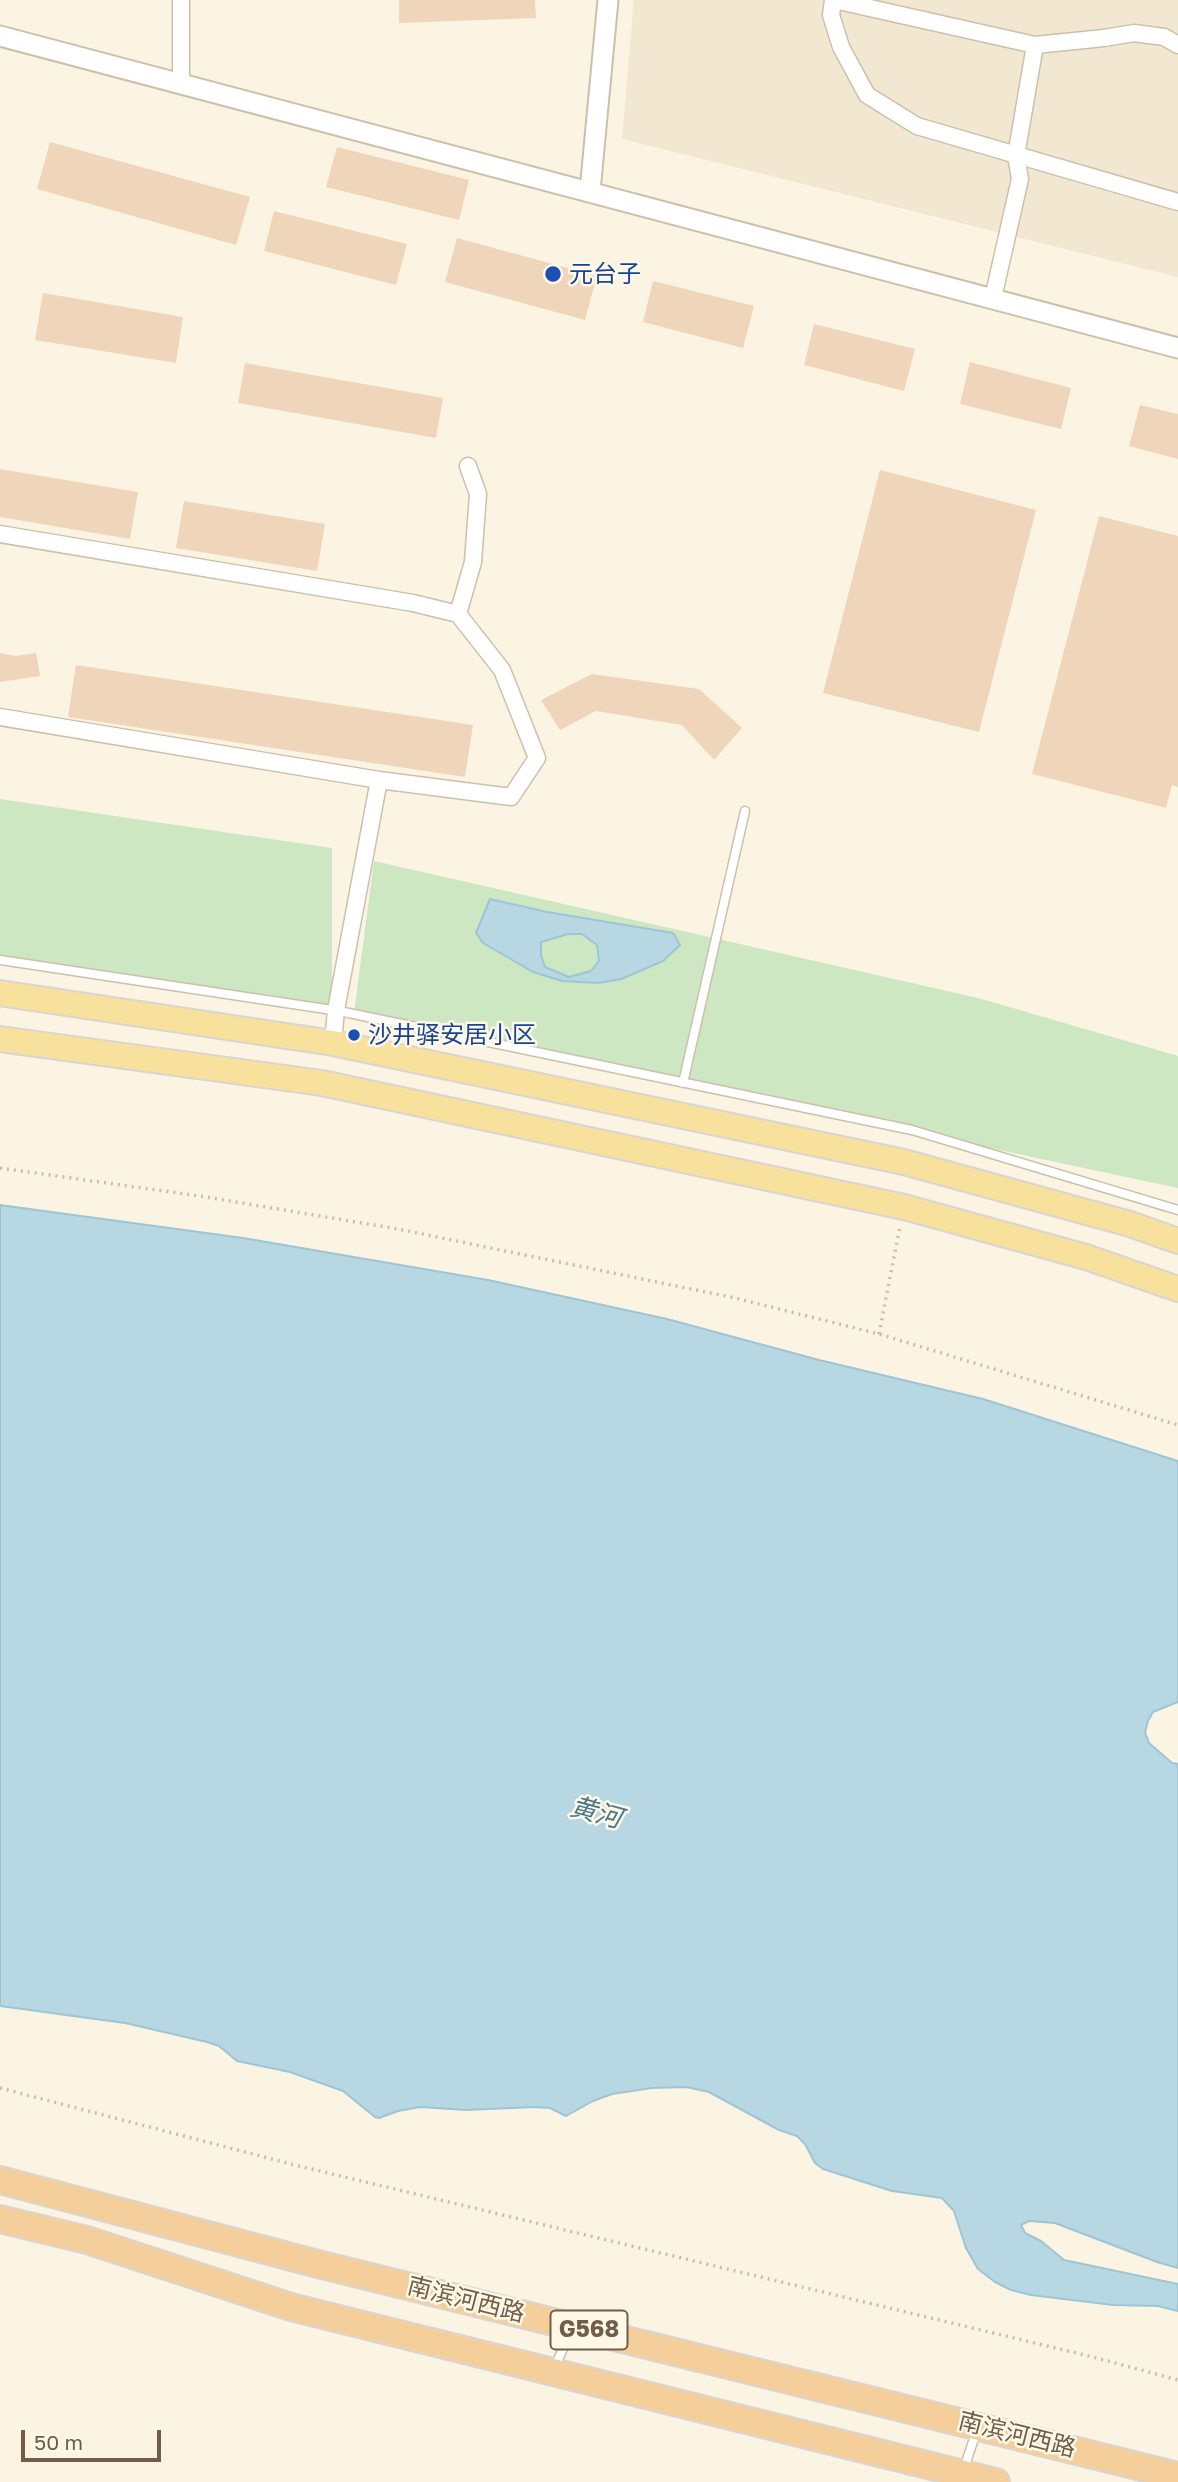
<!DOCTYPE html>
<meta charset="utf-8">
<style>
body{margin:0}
#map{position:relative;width:1178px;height:2482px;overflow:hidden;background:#fbf4e2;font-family:"Golos Text",sans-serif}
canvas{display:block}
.scale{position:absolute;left:21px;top:2430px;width:140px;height:32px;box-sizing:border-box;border:4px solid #715d49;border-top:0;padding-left:9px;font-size:21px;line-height:24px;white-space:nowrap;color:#715d49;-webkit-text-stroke:5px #fef8e7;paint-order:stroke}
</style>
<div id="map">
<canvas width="1178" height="2482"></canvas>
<div class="scale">50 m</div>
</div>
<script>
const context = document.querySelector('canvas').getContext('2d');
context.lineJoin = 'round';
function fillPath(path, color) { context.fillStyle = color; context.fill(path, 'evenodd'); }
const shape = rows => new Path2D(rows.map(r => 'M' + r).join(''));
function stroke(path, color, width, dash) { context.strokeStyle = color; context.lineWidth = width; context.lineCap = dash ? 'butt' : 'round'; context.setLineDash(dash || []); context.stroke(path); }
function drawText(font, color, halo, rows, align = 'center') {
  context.font = font + ' "Golos Text","Noto Sans SC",sans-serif'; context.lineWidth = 5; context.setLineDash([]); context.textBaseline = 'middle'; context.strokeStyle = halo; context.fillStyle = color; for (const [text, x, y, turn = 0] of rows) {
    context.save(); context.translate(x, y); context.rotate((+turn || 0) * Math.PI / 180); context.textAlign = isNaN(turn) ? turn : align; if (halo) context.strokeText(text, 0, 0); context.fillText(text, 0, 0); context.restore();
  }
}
fillPath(shape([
 [634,0,1178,0,1178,277,622,139]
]), '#f2e7d0');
fillPath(shape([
 [0,799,332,848,332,1009,0,956],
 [374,861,978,998,1178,1056,1178,1188,354,1013]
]), '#cce7c1');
const water = shape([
 [490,899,547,912,673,933,680,945,663,961,621,979,599,983,562,981,533,972,483,943,476,933,490,899],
 [568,934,582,934,597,945,599,961,591,971,569,977,545,967,541,955,541,942,568,934],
 [0,1205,243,1238,488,1280,667,1319,819,1360,983,1399,1178,1461,1178,1702,1153,1712,1148,1721,1145,1732,1149,1743,1172,1763,1178,1764,1178,2268,1157,2262,1055,2223,1029,2221,1021,2225,1025,2233,1041,2241,1064,2260,1178,2284,1178,2311,1158,2306,1113,2305,1031,2295,1011,2290,995,2282,978,2269,966,2248,954,2211,942,2198,892,2191,823,2169,815,2163,805,2144,797,2136,779,2130,709,2092,686,2087,652,2088,612,2094,593,2101,566,2116,550,2108,535,2107,466,2110,420,2107,398,2111,379,2118,375,2117,343,2091,290,2072,237,2061,219,2046,207,2042,125,2023,0,2006,0,1205]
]);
fillPath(water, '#b7d7e3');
stroke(water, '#9ec5d5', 2);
fillPath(shape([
 [399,0,535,0,536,18,399,23],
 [50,142,250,197,236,245,37,189],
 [337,147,469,180,459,220,326,187],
 [274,211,407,244,396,285,264,251],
 [457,238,597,276,585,320,445,282],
 [653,281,754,306,743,348,643,322],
 [43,293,183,317,176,363,35,340],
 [814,324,915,349,904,391,804,365],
 [970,362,1071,388,1061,429,960,404],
 [245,363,443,398,436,438,238,403],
 [1140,405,1178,414,1178,459,1129,446],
 [0,469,138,492,130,539,0,517],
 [880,470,1036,510,979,732,823,693],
 [184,501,325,524,317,571,176,548],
 [1099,516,1178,536,1178,787,1172,785,1166,808,1032,774],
 [0,653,16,656,36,653,40,676,0,682],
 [76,665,473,725,465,777,68,717],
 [592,674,699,689,742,728,714,760,682,725,596,711,560,730,541,700]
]), '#efd6ba');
const service = shape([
 [0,960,339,1011,912,1130,1178,1210],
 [683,1083,745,811],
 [554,2369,571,2330],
 [963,2471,977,2430]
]);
const minor = shape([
 [833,0,831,15,841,47,867,95,917,126,1178,202],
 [834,0,1035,45,1104,38,1134,33,1164,37,1178,45],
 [181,83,181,0],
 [993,298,1020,179,1016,156,1035,45],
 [0,534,413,603,458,614,502,670,537,758,511,797,379,780,0,717],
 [458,614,473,562,478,494,468,466],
 [333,1043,336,1010,379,780]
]);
const tertiary = shape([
 [0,36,1178,348],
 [590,191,608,0]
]);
const primary = shape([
 [0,993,333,1043,904,1162,1130,1224,1178,1241],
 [0,1039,322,1083,904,1207,1086,1257,1178,1289]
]);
const trunk = shape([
 [0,2180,318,2264,1178,2476],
 [0,2219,87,2240,291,2307,996,2482]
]);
stroke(service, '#cebfac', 11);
stroke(minor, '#cebfac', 19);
stroke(tertiary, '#cebfac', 23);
stroke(primary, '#dad5d0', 28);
stroke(trunk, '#dad5d0', 30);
stroke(shape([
 [0,1168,200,1196,398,1229,735,1298,879,1334,1178,1425],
 [879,1334,900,1226],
 [0,2088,295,2165,1093,2357,1178,2380]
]), '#d4ba9e', 3.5, [2, 5]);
stroke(service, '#fff', 8);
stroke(minor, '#fff', 16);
stroke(tertiary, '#fff', 19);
stroke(primary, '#f7e19c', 24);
stroke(trunk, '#f5cf9b', 26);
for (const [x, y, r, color] of [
 [553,274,9,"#1a4fb4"],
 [354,1035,7,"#1a4fb4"]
]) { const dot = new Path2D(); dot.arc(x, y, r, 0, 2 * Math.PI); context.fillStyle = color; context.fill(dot); stroke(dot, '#fef8e7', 2.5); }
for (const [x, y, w] of [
 [589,2330,77]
]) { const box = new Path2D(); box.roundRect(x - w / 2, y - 19.5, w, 39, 5); context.fillStyle = '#fef8e7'; context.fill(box); stroke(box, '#715d49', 2); }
drawText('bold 23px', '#715d49', null, [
 ["G568",589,2330]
]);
drawText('24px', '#164399', '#fef8e7', [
 ["元台子",569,274],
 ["沙井驿安居小区",368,1035]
], 'left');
drawText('24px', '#715d49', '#fef8e7', [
 ["南滨河西路",466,2300,14],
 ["南滨河西路",1017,2435,14]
]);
drawText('italic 26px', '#47778a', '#fef8e7', [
 ["黄河",596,1813,15]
]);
</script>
